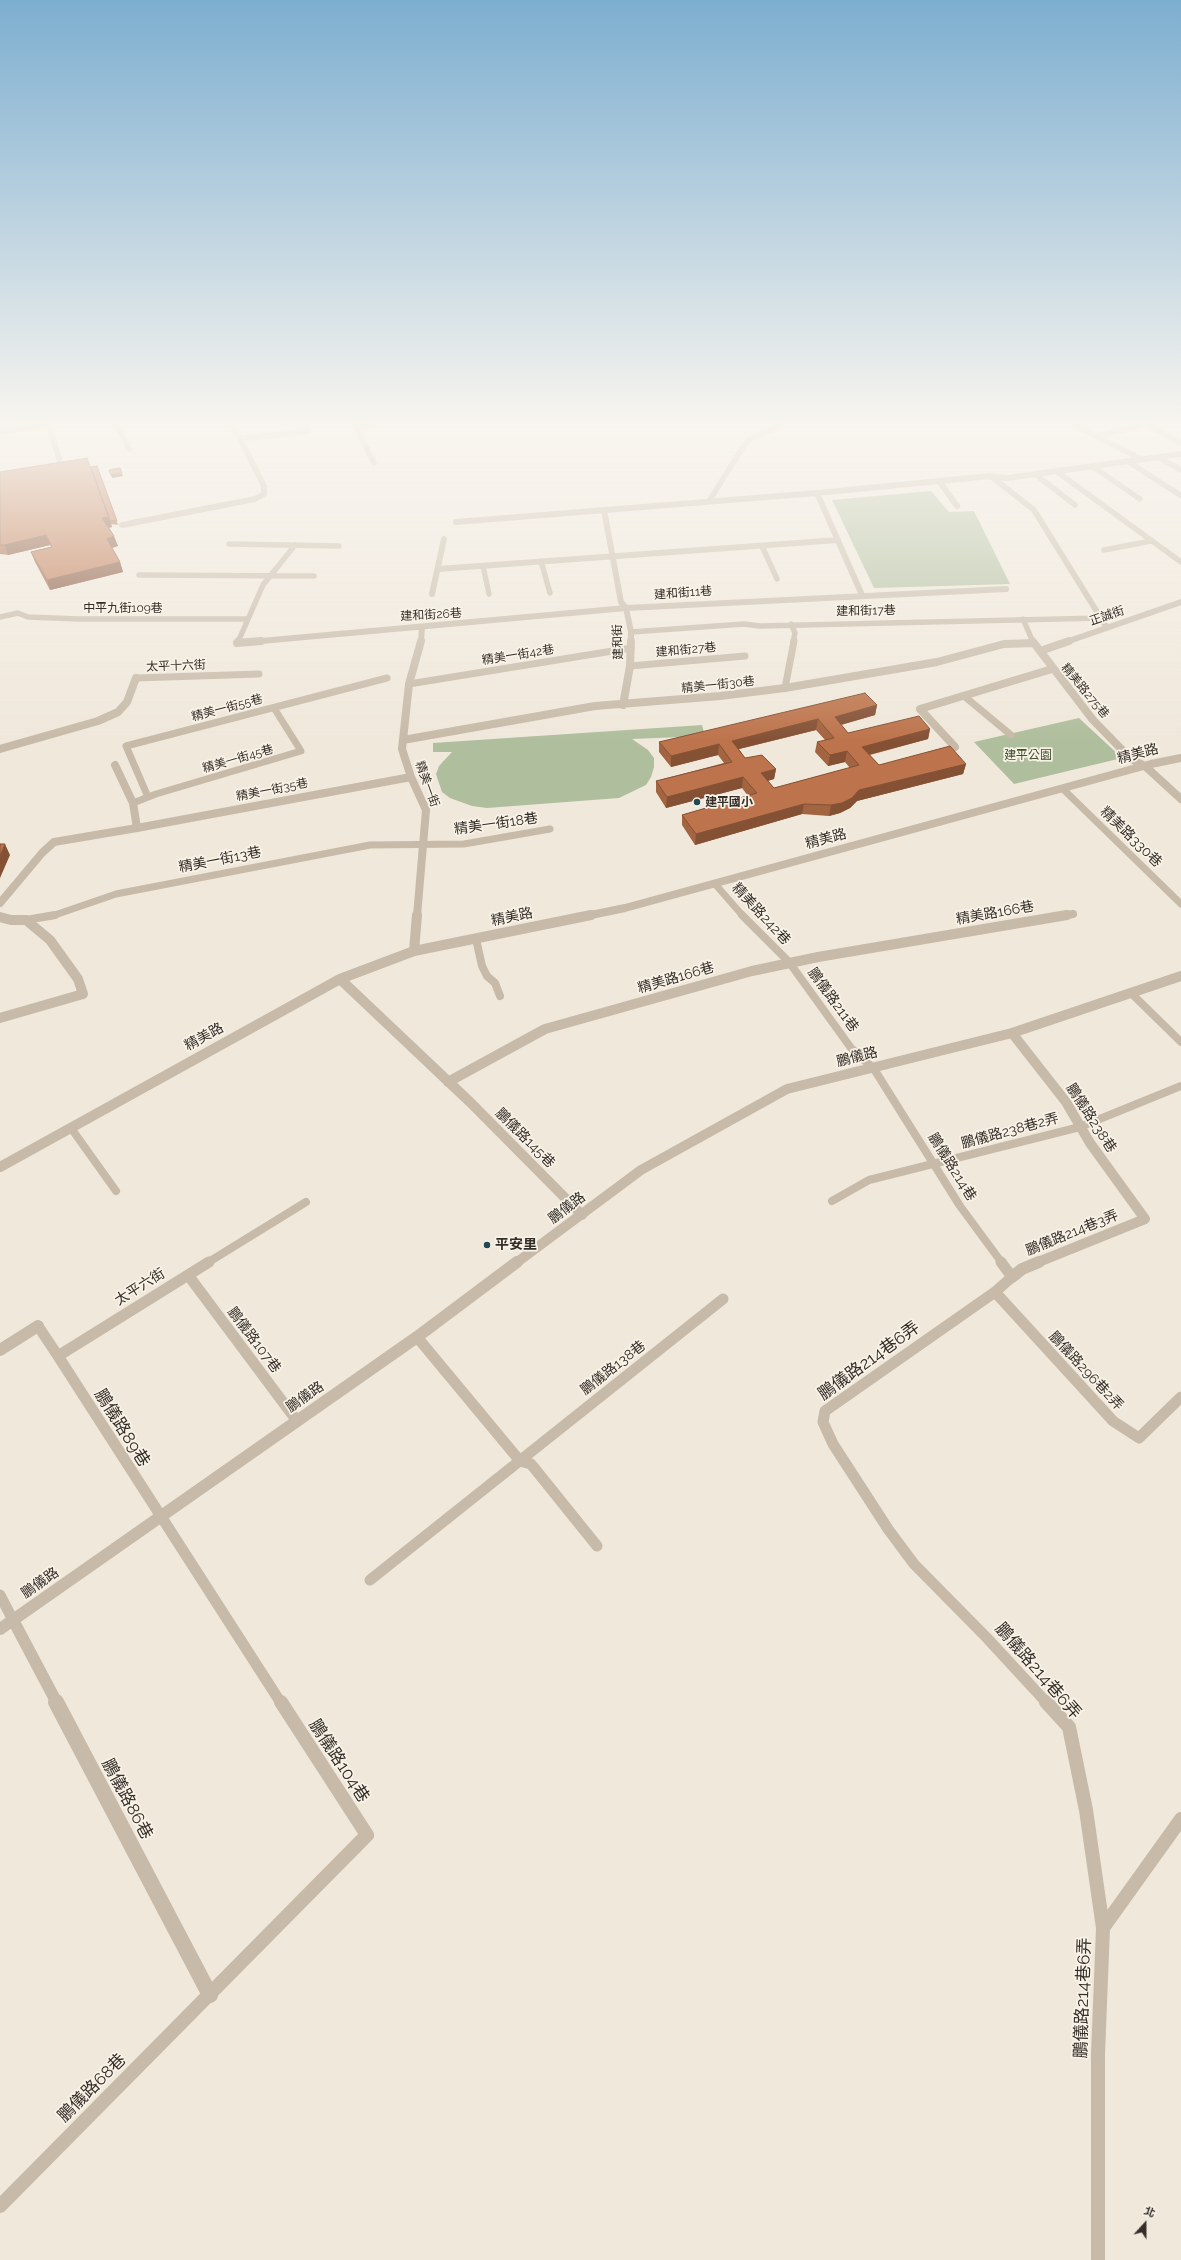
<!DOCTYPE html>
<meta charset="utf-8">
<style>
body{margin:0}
#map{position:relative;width:1181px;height:2260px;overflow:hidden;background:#f0e8db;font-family:Raleway,"Noto Sans TC",sans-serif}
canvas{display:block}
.north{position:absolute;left:1125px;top:2204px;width:40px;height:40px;-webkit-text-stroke:3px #f8f2e7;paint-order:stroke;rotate:21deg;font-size:11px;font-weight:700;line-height:16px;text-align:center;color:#342d28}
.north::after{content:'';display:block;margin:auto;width:14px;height:18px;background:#342d28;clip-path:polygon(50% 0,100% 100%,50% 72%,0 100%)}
</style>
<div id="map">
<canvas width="1181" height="2260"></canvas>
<div class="north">北</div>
</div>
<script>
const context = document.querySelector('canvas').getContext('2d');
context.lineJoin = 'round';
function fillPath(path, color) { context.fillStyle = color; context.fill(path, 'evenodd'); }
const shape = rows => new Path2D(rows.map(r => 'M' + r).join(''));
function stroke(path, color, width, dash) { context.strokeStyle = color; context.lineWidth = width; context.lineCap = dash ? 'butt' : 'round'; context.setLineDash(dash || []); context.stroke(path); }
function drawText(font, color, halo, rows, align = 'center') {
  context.font = font + ' Raleway,"Noto Sans TC",sans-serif'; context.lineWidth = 3.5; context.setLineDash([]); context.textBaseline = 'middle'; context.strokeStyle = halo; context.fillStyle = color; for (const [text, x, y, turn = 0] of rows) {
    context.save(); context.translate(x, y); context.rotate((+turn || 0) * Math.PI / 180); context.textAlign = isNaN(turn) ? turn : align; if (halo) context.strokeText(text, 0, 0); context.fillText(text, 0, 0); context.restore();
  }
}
fillPath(shape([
 [931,491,949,512,974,511,1010,584,874,588,832,500],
 [1079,718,1122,758,1014,784,974,742],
 [702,725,705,736,632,739,648,750,654,758,654,767,651,777,646,785,619,798,487,808,472,806,450,798,442,792,436,774,439,766,452,752,433,752,433,743]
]), '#afbe9d');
stroke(shape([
 [117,425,129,449],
 [1074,425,1141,459],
 [1148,425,1181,443],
 [0,432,46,425],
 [1098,436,1140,425],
 [1158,457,1181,470],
 [1127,461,1180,495],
 [374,463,356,427,375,425],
 [1092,466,1140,499],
 [1056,471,1181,562],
 [1035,474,1075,505],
 [709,501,745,444,750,439,780,425],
 [229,544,339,546],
 [762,546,777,579],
 [1104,550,1151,541],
 [541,561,550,593],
 [483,566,489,594],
 [139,575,314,576],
 [0,617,18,613,28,617,79,619,248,619],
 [1023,619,1033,642],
 [791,624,795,633,793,642],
 [631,632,744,624,760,626,1101,618],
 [238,642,263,585,295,545]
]), '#c7baa8', 5.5);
stroke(shape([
 [1033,641,1034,643],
 [237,643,238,641],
 [630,666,745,656],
 [136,678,259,674],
 [409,684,631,648],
 [785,688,794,641],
 [964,696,1011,735],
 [1063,789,1181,904],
 [148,797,126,746,387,678],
 [133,803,156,794,301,751,274,708],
 [715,884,743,916],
 [52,916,116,894,370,845,464,844,550,829]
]), '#c7baa8', 7);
stroke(shape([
 [742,915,789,962,851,1048,874,1069,960,1206,1002,1263],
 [26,920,55,915],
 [476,939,482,966,487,976,495,983,500,996],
 [1131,993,1181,1042],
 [71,1128,116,1191],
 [832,1201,869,1180,1080,1127,1181,1086],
 [207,1263,306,1202]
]), '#c7baa8', 8);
stroke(shape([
 [1001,1262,1012,1277,995,1292,825,1411,823,1422,833,1444,888,1529,914,1564,987,1638,1047,1703],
 [188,1275,297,1421],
 [995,1292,1113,1421,1139,1438,1181,1397],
 [38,1326,58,1356,209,1262],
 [417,1337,520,1461,531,1464,597,1546],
 [58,1356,281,1703],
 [370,1580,723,1299],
 [0,1595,13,1620]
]), '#c7baa8', 11);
stroke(shape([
 [1046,1702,1069,1727,1086,1810,1103,1928,1098,2054,1098,2260],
 [1103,1928,1181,1819],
 [0,2206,367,1835,281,1702]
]), '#c7baa8', 14);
stroke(shape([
 [49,425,59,459],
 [355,425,356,427],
 [239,439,308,431],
 [992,477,1034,510,1107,628],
 [939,481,957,506],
 [817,493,862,595],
 [604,510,621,602,626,608,631,632,631,642],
 [456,522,817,493,990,476,1007,478,1181,454],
 [122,525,255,499,264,494,264,486,233,425],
 [438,569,838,540],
 [432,594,444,539],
 [250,642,626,608,1006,589],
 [421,642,422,627],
 [1066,642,1181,602]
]), '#c7baa8', 6);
stroke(shape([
 [237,643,261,641],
 [1040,651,1069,641],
 [623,705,630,666,631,641],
 [403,740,595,706,720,696,785,688,937,662,1004,644,1034,643,1093,720,1131,759,1145,766,1181,799],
 [955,747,920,709,1052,669],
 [0,749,98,721,118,712,127,702,136,678],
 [137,828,411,777],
 [0,903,42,853,54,842,137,828,133,803,115,765],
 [417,916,426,810,411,777,402,749,409,684,421,641],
 [586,916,625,908,1151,764,1181,758],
 [1061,916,1073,914]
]), '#c7baa8', 8);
stroke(shape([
 [0,917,11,920,26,920,50,940,78,979,83,994,0,1018],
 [414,951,417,915],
 [340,979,471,1103,582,1215],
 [1012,1033,1066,1102,1090,1143,1145,1219,1036,1263],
 [448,1082,545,1029,752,971,818,957,1067,915],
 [0,1167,340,979,414,951,591,915],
 [516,1263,641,1170,787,1089,1012,1033,1181,976]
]), '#c7baa8', 10);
stroke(shape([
 [1012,1277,1022,1269,1039,1262],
 [0,1350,38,1326],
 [13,1620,57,1703],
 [0,1629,417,1337,517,1262]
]), '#c7baa8', 12);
stroke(shape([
 [56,1702,210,1995]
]), '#c7baa8', 16);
fillPath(shape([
 [97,466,118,525,111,524,112,527,109,528,118,546,112,548,120,562,123,572,50,590,35,562,31,552,51,547,50,545,8,555,0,554,0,472,91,467],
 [877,705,875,715,841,725,848,733,930,729,928,739,870,755,879,765,966,764,963,774,857,801,850,808,840,813,829,816,802,814,695,845,682,825,682,815,748,796,742,788,666,808,656,792,656,781,724,763,718,755,671,767,659,752,659,742],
 [816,730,825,740,817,742,815,752,828,766,845,762,850,768,774,788,768,781,774,779,776,769,745,758,739,749]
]), '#a36441');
fillPath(shape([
 [122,473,123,476,112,478,111,475],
 [109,517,112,527,106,528,102,518],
 [46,535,50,545,8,555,5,545],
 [114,536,118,546,110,548,107,539],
 [120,562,123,572,50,590,47,580],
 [877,705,875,715,833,727,835,717],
 [818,719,816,730,731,751,732,741],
 [930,729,928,739,860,757,862,747],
 [719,744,718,755,671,767,671,756],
 [847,751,845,762,828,766,830,755],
 [966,764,963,774,857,801,850,808,840,813,829,816,831,805,859,790],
 [776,769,774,779,759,783,761,773],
 [743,777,742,788,666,808,667,797],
 [804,804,802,814,695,845,696,834],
 [5,844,10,855,0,878,0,856]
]), '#845135');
const building = shape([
 [87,458,109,517,102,518,114,536,107,539,120,562,47,580,31,552,52,547,46,535,5,545,0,545,0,472,87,458],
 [97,466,117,521,110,521,91,467,97,466],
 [120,468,122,473,111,475,109,470,120,468],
 [865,693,877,705,835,717,848,733,919,716,930,729,862,747,879,765,950,746,966,764,859,790,852,798,842,803,831,805,804,804,696,834,682,815,757,793,743,777,667,797,656,781,732,762,719,744,671,756,659,742,865,693],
 [818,719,834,738,817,742,830,755,847,751,859,765,774,788,761,773,776,769,762,755,745,758,732,741,818,719],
 [0,844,5,844,0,856,0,844]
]);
fillPath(building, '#bd744c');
stroke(building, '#845135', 1);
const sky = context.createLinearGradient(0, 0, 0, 741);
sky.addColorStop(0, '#7daed0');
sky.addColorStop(0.57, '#f8f5ef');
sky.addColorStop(1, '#f8f5ef00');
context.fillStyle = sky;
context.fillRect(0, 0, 1181, 741);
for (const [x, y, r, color] of [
 [697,802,4,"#204a53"],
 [487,1245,4,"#204a53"]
]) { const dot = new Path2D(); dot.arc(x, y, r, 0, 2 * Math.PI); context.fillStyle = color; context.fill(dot); stroke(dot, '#f8f2e7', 1.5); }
drawText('12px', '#342d28', '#f8f2e7', [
 ["建和街11巷",683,593,-4],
 ["中平九街109巷",123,608],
 ["建和街17巷",866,611,-1],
 ["建和街26巷",431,615,-3],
 ["正誠街",1107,616,-19],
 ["建和街",618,642,-92],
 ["建和街27巷",686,650,-5],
 ["精美一街42巷",518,655,-9],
 ["太平十六街",176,666,-2],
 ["精美一街30巷",718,685,-6],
 ["精美路275巷",1085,691,50],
 ["精美一街55巷",227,708,-15],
 ["精美一街45巷",238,759,-16],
 ["精美一街",427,784,70],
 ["精美一街35巷",272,790,-11]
]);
drawText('12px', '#40512d', '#f8f2e7', [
 ["建平公園",1028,755]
]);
drawText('bold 12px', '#342d28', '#f8f2e7', [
 ["建平國小",705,802]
], 'left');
drawText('14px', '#342d28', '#f8f2e7', [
 ["精美路",1138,754,-15],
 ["精美一街18巷",496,824,-8],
 ["精美路330巷",1131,837,44],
 ["精美路",826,839,-15],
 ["精美一街13巷",220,860,-11],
 ["精美路166巷",995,913,-10],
 ["精美路242巷",761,914,47],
 ["精美路",512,917,-12],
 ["精美路166巷",676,978,-16],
 ["鵬儀路211巷",833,1000,54],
 ["精美路",204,1037,-29],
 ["鵬儀路",857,1057,-14],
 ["鵬儀路238巷",1091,1118,57],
 ["鵬儀路238巷2弄",1010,1131,-15],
 ["鵬儀路145巷",525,1138,45],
 ["鵬儀路214巷",952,1167,58],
 ["鵬儀路",567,1208,-37],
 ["鵬儀路214巷3弄",1072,1233,-22],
 ["太平六街",140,1287,-32],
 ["鵬儀路107巷",254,1340,53],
 ["鵬儀路138巷",613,1368,-38],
 ["鵬儀路296巷2弄",1086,1371,47],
 ["鵬儀路",305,1397,-35],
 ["鵬儀路",40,1583,-35]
]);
drawText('bold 14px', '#342d28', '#f8f2e7', [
 ["平安里",495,1245]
], 'left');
drawText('17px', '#342d28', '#f8f2e7', [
 ["鵬儀路214巷6弄",869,1361,-36],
 ["鵬儀路89巷",122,1428,58],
 ["鵬儀路214巷6弄",1038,1671,49],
 ["鵬儀路104巷",339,1761,57],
 ["鵬儀路86巷",127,1799,62],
 ["鵬儀路214巷6弄",1083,1998,-88],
 ["鵬儀路68巷",92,2088,-45]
]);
</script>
